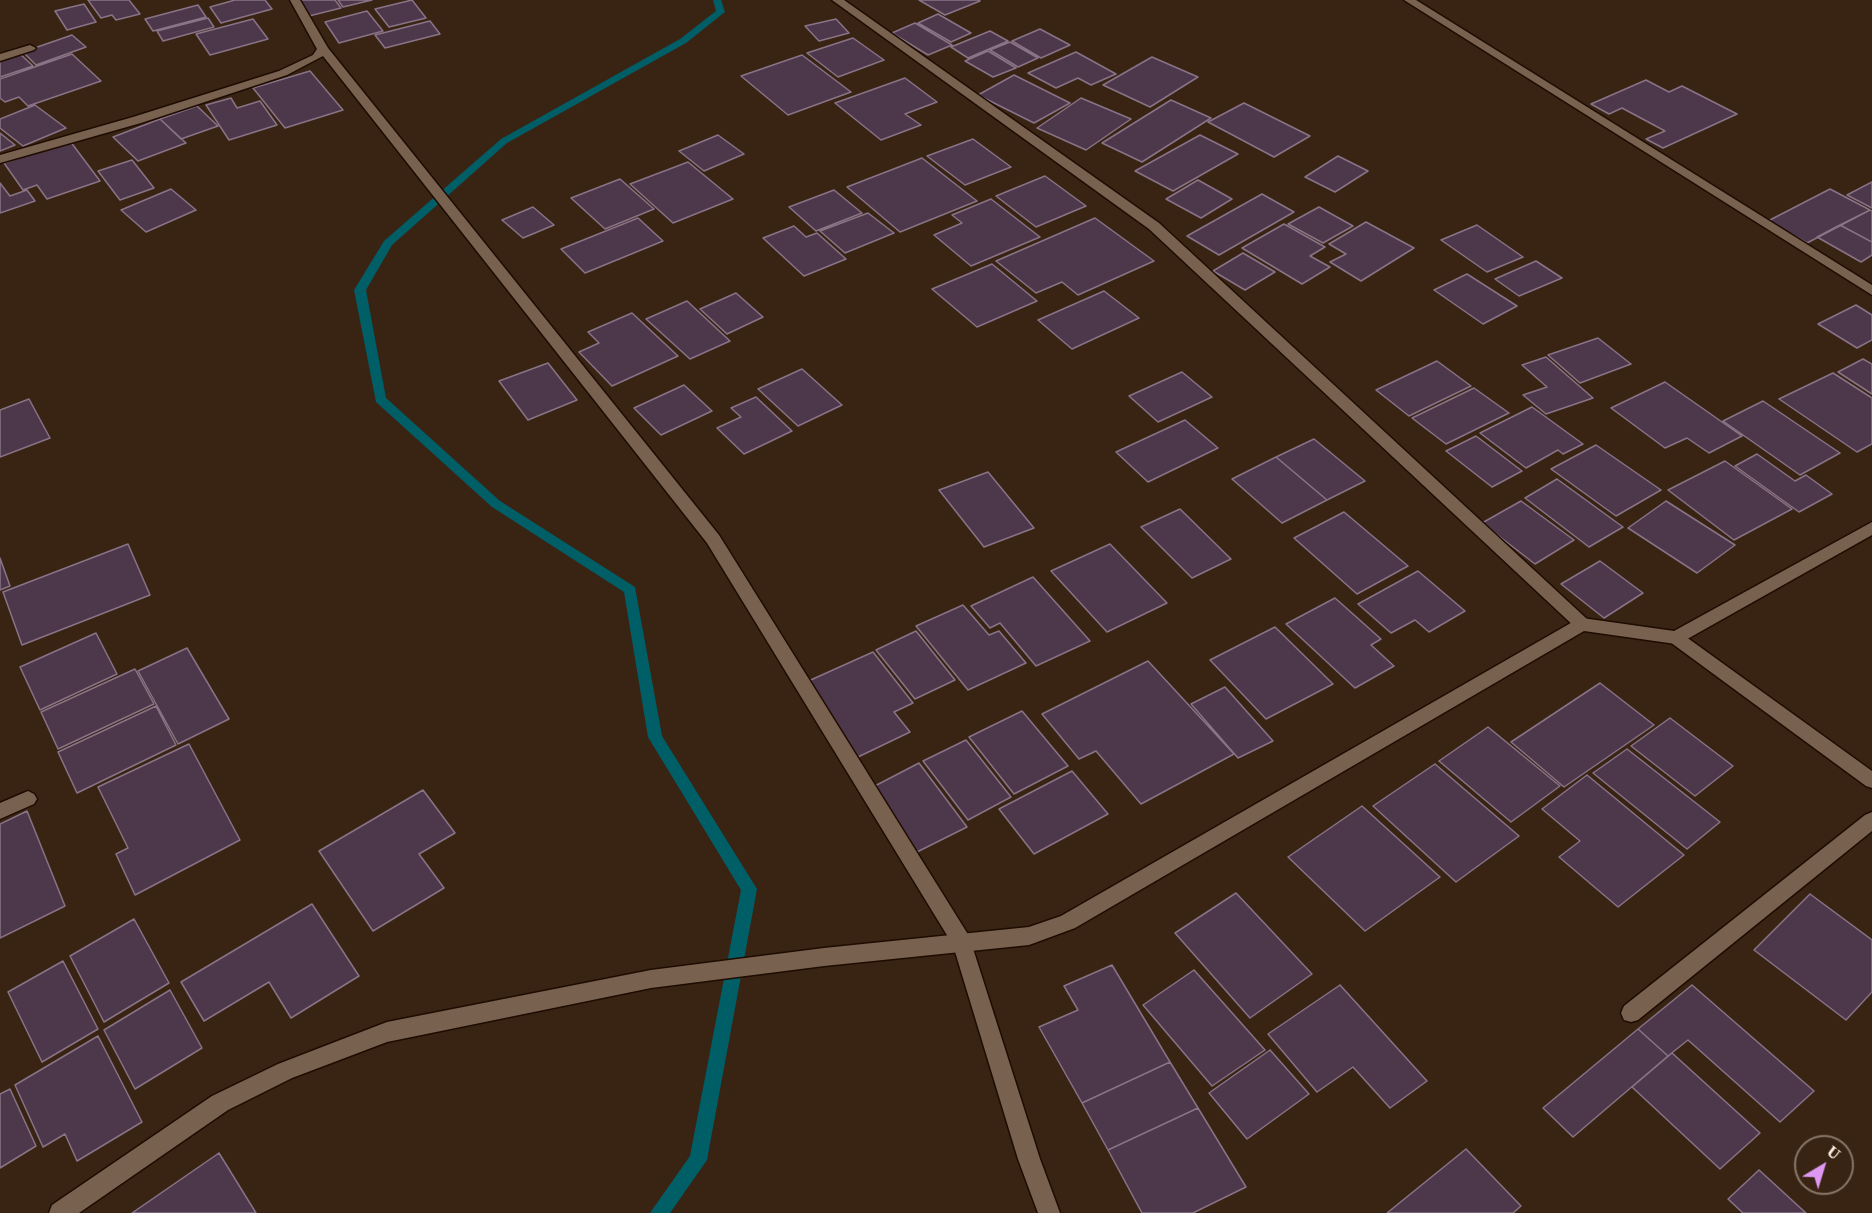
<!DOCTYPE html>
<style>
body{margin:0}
#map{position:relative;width:1872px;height:1213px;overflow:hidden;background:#392414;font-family:"Source Serif 4",serif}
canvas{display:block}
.north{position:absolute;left:1794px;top:1135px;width:60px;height:60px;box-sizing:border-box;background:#392414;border:2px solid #877567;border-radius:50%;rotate:38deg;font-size:16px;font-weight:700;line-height:24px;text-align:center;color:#fceee4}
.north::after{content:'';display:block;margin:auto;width:21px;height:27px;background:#df98f1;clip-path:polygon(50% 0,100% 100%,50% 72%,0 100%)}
</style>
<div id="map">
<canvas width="1872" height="1213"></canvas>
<div class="north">U</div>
</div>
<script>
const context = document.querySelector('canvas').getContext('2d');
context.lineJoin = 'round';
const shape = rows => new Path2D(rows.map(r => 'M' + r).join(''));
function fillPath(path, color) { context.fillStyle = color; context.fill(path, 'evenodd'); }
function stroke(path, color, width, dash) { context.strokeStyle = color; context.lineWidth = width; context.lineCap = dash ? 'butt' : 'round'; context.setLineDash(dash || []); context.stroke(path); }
fillPath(shape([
 [713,0,721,0,725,12,686,43,507,143,392,245,366,290,386,398,500,501,635,587,662,736,757,889,707,1160,670,1213,650,1213,690,1156,741,890,648,737,624,592,492,507,376,402,354,290,384,241,501,139,680,39,716,11,713,0]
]), '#005e67');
const building = shape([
 [88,0,129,0,140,14,116,20,112,15,101,18,88,0],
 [235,0,265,0,272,9,221,23,210,7,235,0],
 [298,0,335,0,341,8,309,16,298,0],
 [338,0,372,0,343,7,338,0],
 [412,0,426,18,389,27,375,9,412,0],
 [919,0,978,0,980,1,945,15,919,0],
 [84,4,96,22,67,30,55,11,84,4],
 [198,5,206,17,153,31,145,19,198,5],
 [367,11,383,31,339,43,325,22,367,11],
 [938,14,971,33,951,42,918,23,938,14],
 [208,18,214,27,163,41,157,31,208,18],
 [253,19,268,39,210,55,196,34,253,19],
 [836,19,849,33,819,41,805,26,836,19],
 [430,21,440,34,385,48,375,35,430,21],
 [915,23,952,45,928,55,892,33,915,23],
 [1040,29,1070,45,1041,58,1012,41,1040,29],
 [990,31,1008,41,968,58,951,47,990,31],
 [72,35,86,47,36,65,23,52,72,35],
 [853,38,884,60,838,77,807,53,853,38],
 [1010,42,1038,58,1018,67,990,50,1010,42],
 [988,51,1016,68,993,77,965,61,988,51],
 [1076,52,1116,74,1091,85,1078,78,1056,88,1028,73,1076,52],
 [19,53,33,66,0,77,0,60,19,53],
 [72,54,101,81,28,106,19,97,5,102,0,98,0,79,72,54],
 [802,55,851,92,788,115,741,76,802,55],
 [1152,57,1198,77,1150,107,1103,85,1152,57],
 [310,71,343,110,285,128,253,88,310,71],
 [1014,75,1070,103,1034,123,978,95,1014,75],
 [905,78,937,102,905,114,921,125,881,140,835,103,905,78],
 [1646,80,1669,92,1682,86,1737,114,1663,148,1646,139,1665,131,1622,108,1609,114,1591,104,1646,80],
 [231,98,237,108,260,101,277,125,229,140,206,105,231,98],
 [1081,98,1131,119,1086,150,1037,128,1081,98],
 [1171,100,1211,118,1142,162,1102,143,1171,100],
 [1244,103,1310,136,1274,157,1208,122,1244,103],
 [35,105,66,128,23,146,0,128,0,119,35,105],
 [197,106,218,126,181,139,160,119,197,106],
 [160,119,186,143,138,161,113,137,160,119],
 [0,133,15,145,0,151,0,133],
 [718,135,744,154,704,171,679,151,718,135],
 [1200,135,1238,154,1173,191,1135,171,1200,135],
 [973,139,1011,167,965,185,927,156,973,139],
 [70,141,100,181,47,199,37,185,23,190,4,163,70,141],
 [1338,156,1368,171,1335,192,1305,177,1338,156],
 [922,158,977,201,900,232,847,187,922,158],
 [132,160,154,188,120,200,98,171,132,160],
 [688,162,733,199,673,223,630,184,688,162],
 [1045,176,1086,206,1036,227,996,196,1045,176],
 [620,179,654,209,605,229,571,198,620,179],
 [1198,180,1232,199,1201,218,1166,199,1198,180],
 [1872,182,1872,208,1847,195,1872,182],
 [0,183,10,196,27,190,35,201,0,213,0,183],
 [171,189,196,210,146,232,121,210,171,189],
 [1830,189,1870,210,1807,243,1768,221,1830,189],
 [834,190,862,213,816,231,789,207,834,190],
 [1262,194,1294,212,1219,255,1187,236,1262,194],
 [991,199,1040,237,971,266,934,235,962,223,952,215,991,199],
 [533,207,554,225,523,238,502,220,533,207],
 [1319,207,1353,226,1323,243,1288,224,1319,207],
 [1870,210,1872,211,1872,242,1840,225,1870,210],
 [868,213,894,233,845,253,820,231,868,213],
 [638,218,663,241,585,273,561,249,638,218],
 [1095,218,1154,261,1078,295,1062,282,1036,293,996,261,1095,218],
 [1366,222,1414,248,1361,281,1330,262,1346,254,1329,244,1366,222],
 [1284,224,1325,247,1310,256,1330,267,1302,284,1242,248,1284,224],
 [1477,225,1523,257,1487,272,1441,240,1477,225],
 [1840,225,1872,242,1872,255,1861,262,1817,237,1840,225],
 [794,226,806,237,817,233,846,259,804,276,763,238,794,226],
 [1243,253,1275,272,1245,290,1213,271,1243,253],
 [1536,261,1562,278,1519,296,1495,279,1536,261],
 [992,264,1037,301,977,327,932,289,992,264],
 [1467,274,1517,306,1483,324,1434,290,1467,274],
 [1104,291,1139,318,1072,349,1038,320,1104,291],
 [736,293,763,317,727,334,700,309,736,293],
 [687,301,730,341,690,359,646,319,687,301],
 [1856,305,1872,315,1872,340,1857,348,1818,324,1856,305],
 [632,313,678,356,612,386,579,352,599,343,588,332,632,313],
 [1598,338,1631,364,1580,383,1548,355,1598,338],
 [1546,357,1593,398,1546,414,1523,395,1547,387,1522,365,1546,357],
 [1863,359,1872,364,1872,394,1838,372,1863,359],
 [1437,361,1471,386,1409,416,1376,390,1437,361],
 [548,363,577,400,528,420,499,381,548,363],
 [802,369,842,405,798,426,758,389,802,369],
 [1182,372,1212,397,1158,422,1129,396,1182,372],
 [1833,373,1872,398,1872,444,1857,452,1779,399,1833,373],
 [1665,382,1742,436,1709,453,1687,438,1665,448,1611,408,1665,382],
 [684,385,712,411,661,435,634,408,684,385],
 [1474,388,1509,413,1446,444,1412,418,1474,388],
 [756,397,792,431,744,454,717,428,741,417,731,408,756,397],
 [29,399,50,438,0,457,0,410,29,399],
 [1763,401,1840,453,1800,475,1723,421,1763,401],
 [1532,407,1583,444,1563,454,1558,450,1526,468,1480,433,1532,407],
 [1185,420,1218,448,1148,482,1116,452,1185,420],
 [1476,436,1522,471,1492,487,1446,451,1476,436],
 [1314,439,1365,481,1327,500,1276,457,1314,439],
 [1596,445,1661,490,1616,516,1551,469,1596,445],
 [1757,454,1795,481,1806,475,1832,494,1799,512,1735,466,1757,454],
 [1276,457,1327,500,1282,523,1232,479,1276,457],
 [1725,461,1792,509,1734,540,1668,490,1725,461],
 [988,472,1034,528,984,547,939,490,988,472],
 [1557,479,1623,527,1589,547,1525,498,1557,479],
 [1521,501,1574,540,1535,564,1482,523,1521,501],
 [1666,501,1735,545,1697,573,1628,528,1666,501],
 [1180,509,1231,559,1192,578,1141,527,1180,509],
 [1344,512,1408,566,1357,594,1294,538,1344,512],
 [128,544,150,595,22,645,3,592,128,544],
 [1110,544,1167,603,1107,632,1051,571,1110,544],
 [0,558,10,586,0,590,0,558],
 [1600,561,1643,593,1604,618,1561,584,1600,561],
 [1418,571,1465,611,1429,632,1415,620,1391,633,1358,604,1418,571],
 [1033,577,1090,641,1036,666,1000,623,990,628,971,606,1033,577],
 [1335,598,1381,639,1371,645,1394,666,1355,688,1286,624,1335,598],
 [963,605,989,635,999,631,1026,663,968,690,916,626,963,605],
 [1275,627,1333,684,1266,719,1210,660,1275,627],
 [916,631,955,680,915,699,876,650,916,631],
 [96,633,117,674,40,710,20,667,96,633],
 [187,648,229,719,178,744,138,671,187,648],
 [873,652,913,703,894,712,910,732,858,757,804,683,873,652],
 [1148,661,1234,754,1141,804,1096,751,1079,759,1042,714,1148,661],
 [135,669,154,704,58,749,41,712,135,669],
 [1600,683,1654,725,1564,787,1511,742,1600,683],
 [1225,687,1273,741,1238,758,1191,704,1225,687],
 [156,706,176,745,77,793,58,752,156,706],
 [1022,711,1068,766,1014,794,969,737,1022,711],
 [1670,718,1733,766,1695,796,1631,746,1670,718],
 [1488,727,1560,786,1511,822,1439,761,1488,727],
 [966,740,1011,797,968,820,923,761,966,740],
 [189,744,240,840,135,895,116,854,128,848,98,787,189,744],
 [1627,749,1720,822,1687,849,1593,773,1627,749],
 [919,763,967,827,915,853,869,789,919,763],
 [1435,764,1519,836,1456,882,1373,806,1435,764],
 [1072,771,1108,814,1034,854,999,809,1072,771],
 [1587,775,1684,855,1618,907,1559,857,1580,841,1542,809,1587,775],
 [423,790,455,833,419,854,444,888,373,931,319,851,423,790],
 [1362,806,1440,877,1365,931,1288,857,1362,806],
 [27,811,65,906,0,938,0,824,27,811],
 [1236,893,1312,974,1250,1018,1175,933,1236,893],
 [1810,894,1872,940,1872,992,1846,1020,1754,950,1810,894],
 [312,904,359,976,291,1018,269,982,204,1021,181,982,312,904],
 [134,919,169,983,104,1022,70,956,134,919],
 [63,961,98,1029,42,1062,8,992,63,961],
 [1112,965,1170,1062,1082,1103,1039,1027,1078,1010,1064,986,1112,965],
 [1194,970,1265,1050,1212,1086,1143,1005,1194,970],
 [1340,985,1427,1081,1390,1108,1353,1067,1317,1092,1268,1034,1340,985],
 [1692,985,1814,1091,1780,1122,1688,1040,1668,1056,1638,1029,1692,985],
 [170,990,202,1048,135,1089,104,1030,170,990],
 [1638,1029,1668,1056,1573,1137,1543,1108,1638,1029],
 [98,1036,142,1122,77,1161,65,1134,43,1147,15,1085,98,1036],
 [1270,1050,1309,1094,1247,1139,1209,1093,1270,1050],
 [1672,1053,1760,1133,1720,1169,1632,1087,1672,1053],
 [1170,1062,1198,1108,1108,1150,1082,1103,1170,1062],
 [10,1089,36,1146,0,1168,0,1094,10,1089],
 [1198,1108,1246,1187,1193,1213,1142,1213,1108,1150,1198,1108],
 [1466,1149,1521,1206,1513,1213,1387,1213,1466,1149],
 [219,1153,256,1213,132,1213,219,1153],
 [1759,1170,1806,1213,1743,1213,1728,1199,1759,1170]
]);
fillPath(building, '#4c384a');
stroke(building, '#897387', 1.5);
const minor = shape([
 [290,0,300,0,328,48,719,535,969,936,1040,1159,1060,1213,1038,1213,1018,1159,953,945,707,543,323,56,287,75,141,123,0,163,0,155,133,117,279,71,313,55,317,49,290,0],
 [832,0,844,0,1159,223,1588,620,1590,624,1588,628,1582,630,1576,628,1149,229,832,0],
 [1404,0,1416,0,1872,285,1872,295,1404,0],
 [30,45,36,48,34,50,0,61,0,54,30,45],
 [1676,632,1682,634,1872,771,1872,788,1866,786,1670,642,1668,638,1670,634,1676,632],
 [28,791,34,794,37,799,34,804,0,819,0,803,28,791],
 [1872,812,1872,831,1638,1020,1631,1022,1624,1020,1621,1013,1624,1006,1865,815,1872,812]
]);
const tertiary = shape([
 [1872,522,1872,535,1682,642,1676,644,1584,631,1075,928,1029,945,824,966,651,988,387,1042,292,1078,228,1110,79,1213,49,1213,52,1205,212,1096,278,1064,387,1022,651,970,824,948,1029,927,1061,916,1576,620,1582,618,1674,631,1872,522]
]);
stroke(minor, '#1f0c01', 3);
stroke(tertiary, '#1f0c01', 3);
fillPath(minor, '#796150');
fillPath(tertiary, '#796150');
</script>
